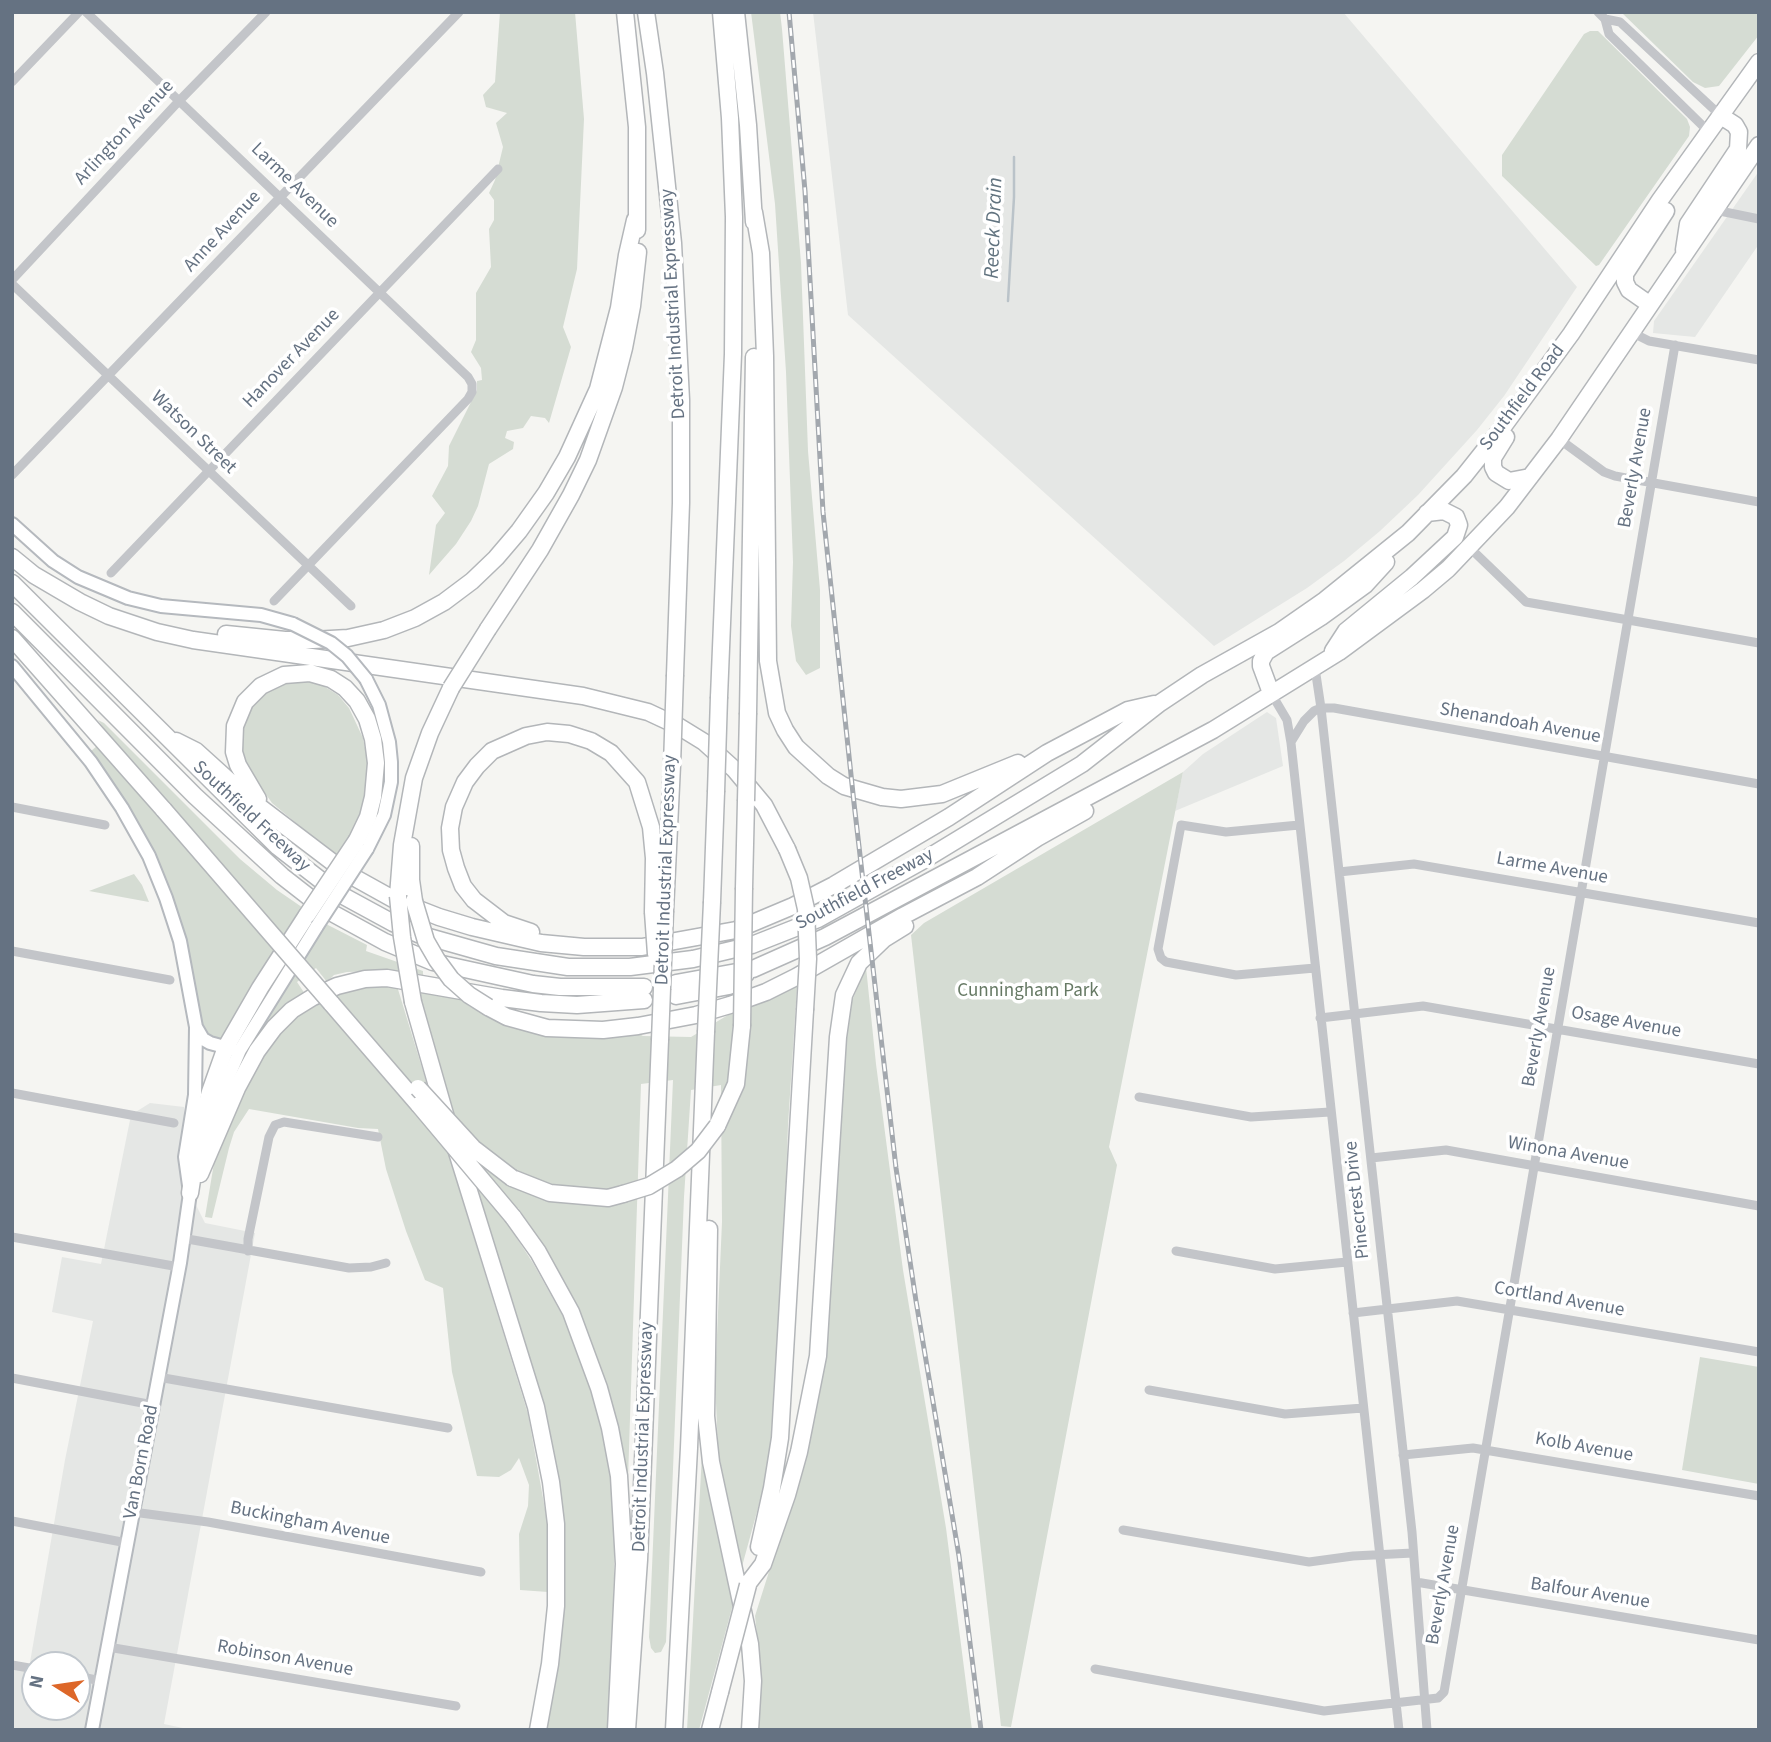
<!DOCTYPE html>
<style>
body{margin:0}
#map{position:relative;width:1771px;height:1742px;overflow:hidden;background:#f5f5f2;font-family:"Source Sans 3",sans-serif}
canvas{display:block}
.frame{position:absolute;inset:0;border:14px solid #657282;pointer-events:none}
.north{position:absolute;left:21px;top:1651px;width:70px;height:70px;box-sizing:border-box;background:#fff;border:2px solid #c1c7cd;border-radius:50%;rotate:282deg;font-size:19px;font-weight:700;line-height:28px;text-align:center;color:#657282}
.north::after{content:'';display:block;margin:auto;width:24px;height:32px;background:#dd6729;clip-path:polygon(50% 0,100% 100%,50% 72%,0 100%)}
</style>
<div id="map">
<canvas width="1771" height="1742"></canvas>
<div class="frame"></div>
<div class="north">N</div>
</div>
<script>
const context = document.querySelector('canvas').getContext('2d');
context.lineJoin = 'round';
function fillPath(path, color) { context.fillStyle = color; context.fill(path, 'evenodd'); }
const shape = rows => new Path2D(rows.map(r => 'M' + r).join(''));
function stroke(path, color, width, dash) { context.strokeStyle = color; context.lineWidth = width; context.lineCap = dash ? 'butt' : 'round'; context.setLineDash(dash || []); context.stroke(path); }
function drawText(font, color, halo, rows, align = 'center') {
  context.font = font + ' "Source Sans 3",sans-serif'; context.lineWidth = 7; context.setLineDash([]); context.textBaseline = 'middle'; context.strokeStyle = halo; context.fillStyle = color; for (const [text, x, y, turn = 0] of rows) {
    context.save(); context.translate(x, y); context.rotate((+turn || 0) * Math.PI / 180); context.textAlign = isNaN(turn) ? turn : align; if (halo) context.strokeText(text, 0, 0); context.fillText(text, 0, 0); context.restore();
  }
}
fillPath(shape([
 [813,12,1343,12,1577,287,1504,396,1477,430,1418,495,1380,531,1344,561,1307,588,1214,646,848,315],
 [1759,171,1759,244,1695,337,1653,333,1654,321],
 [1267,712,1276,718,1283,766,1175,811,1183,772,1203,754],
 [150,1103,184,1107,190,1193,205,1223,255,1233,164,1724,192,1730,12,1730,12,1665,29,1668,65,1460,93,1321,52,1312,62,1257,101,1264,131,1115],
 [35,1665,77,1665,77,1707,35,1707]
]), '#e5e7e5');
fillPath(shape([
 [500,12,575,12,584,119,577,269,563,327,571,347,549,423,545,418,531,416,523,428,507,431,505,438,514,442,513,449,489,464,478,506,471,521,456,544,429,575,436,525,445,513,432,496,448,466,449,446,477,390,477,381,482,380,481,368,471,352,476,340,476,293,491,267,489,229,494,220,494,200,489,193,495,180,503,147,496,123,507,113,486,107,483,95,495,82],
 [751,12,780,12,782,29,801,263,808,451,820,590,820,668,806,675,796,661,791,626,793,562,786,372,775,204],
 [1621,12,1759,12,1759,35,1719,86,1705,88,1693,82],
 [1590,31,1598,31,1687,119,1690,127,1689,136,1599,265,1596,266,1502,176,1502,155,1584,34],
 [314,680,338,695,349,708,363,738,367,759,369,788,357,828,338,858,272,803,244,763,241,750,240,738,244,718,257,697,280,682],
 [98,720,104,723,240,859,277,890,328,925,367,945,366,951,423,971,423,975,382,971,347,972,334,975,327,982,316,968,297,982,305,994,255,1046,230,1035,227,1040,217,1040,209,1036,199,1019,190,959,180,923,158,863,143,832,120,792,91,751,109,736],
 [1183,772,1109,1147,1117,1165,1011,1727,1001,1726,911,935,924,923],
 [134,874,142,885,149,902,89,891],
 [866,967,876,1064,903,1270,946,1528,972,1730,759,1730,759,1653,755,1616,778,1543,820,1383,832,1283,847,1013],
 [379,986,397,986,528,1414,548,1526,548,1592,520,1590,519,1534,528,1506,529,1485,519,1458,511,1470,499,1477,477,1476,452,1372,443,1288,425,1280,406,1231,386,1169,378,1129,358,1128,249,1109,234,1132,229,1148,212,1218,205,1217,214,1163,224,1130,245,1084,276,1035,292,1018,335,992],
 [788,987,797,987,788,1125,782,1296,773,1429,766,1479,741,1570,718,1450,715,1380,722,1222,721,1085,691,1090,684,1197,666,1642,661,1652,655,1653,651,1648,649,1637,673,1080,641,1084,628,1479,625,1479,609,1394,592,1343,570,1294,546,1249,518,1208,505,1220,533,1263,569,1327,595,1395,607,1447,612,1483,615,1529,613,1626,608,1730,544,1730,563,1529,555,1457,476,1186,453,1116,418,988,459,997,469,1006,512,1028,574,1037,638,1033,643,1036,691,1037,728,1015],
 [1700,1357,1759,1367,1759,1484,1682,1470],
 [702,1454,736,1593,699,1730,687,1730]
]), '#d5dcd3');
stroke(shape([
 [1008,301,1014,197,1014,157]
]), '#bac3c9', 2.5);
const secondary = shape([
 [12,524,53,561,78,577,128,598,161,606,261,615,293,624],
 [12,666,91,762,122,808,149,856,166,898,180,941,196,1027,195,1095,185,1157,190,1193,180,1263,92,1730],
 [366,679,379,705,389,742,391,762,391,782,384,815,367,849],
 [196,1027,203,1039,210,1043,232,1049],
 [207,1143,225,1085,240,1050,317,926]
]);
const highway = shape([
 [625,12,637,127,637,230],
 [646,12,655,73,673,243,681,400,681,503,675,675],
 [736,12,748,125,754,222],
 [754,212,761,253,765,356,768,661,777,713,785,730,796,747,828,776,844,786,882,797,901,799,942,794,1018,763],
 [1684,250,1688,224,1738,149,1739,132,1735,125,1721,116],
 [1649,304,1629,290,1625,282,1625,274,1666,211],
 [1506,437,1493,458,1493,467,1496,473,1509,481,1530,477],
 [12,557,34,575,80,602,109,616,157,632,193,640,583,696,648,712,678,726,704,742,734,769,764,805,787,849],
 [12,583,278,847,336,892,393,923,418,934,496,956,568,967,630,967,693,959,752,945,818,919,924,860,1082,764,1160,703,1202,675,1279,632,1325,600,1408,533,1464,476,1503,427,1571,334,1660,200,1759,62],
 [12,612,195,796,282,876,323,908,385,942,433,962,533,984,560,987,644,987],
 [488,629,540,550,571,495,588,460,614,387,624,348,632,306,638,252],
 [226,634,285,640,313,640,348,638,384,630,415,618,444,602,472,581,496,558,519,531,546,493,567,457,598,389,619,308,627,255,635,220],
 [12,638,164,810],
 [1333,651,1346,631,1412,577,1455,537,1459,525,1456,517,1444,511,1427,513],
 [1271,693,1261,666,1261,661,1266,652,1321,617,1365,585,1386,562],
 [719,697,733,354,734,217,730,118,721,12],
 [748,713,754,357],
 [176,741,196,751,248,798,348,874,393,899,439,917,472,927,541,943,584,947,642,947,736,930,793,906,834,885,949,817,1047,753,1128,710,1154,704],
 [258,799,238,765,234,752,235,726,245,702,261,686,284,675,310,673,331,679,345,688,357,701,367,719,373,739,376,763,373,797,368,817,357,840],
 [411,846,411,880,414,901],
 [744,888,746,801],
 [398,896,402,845,414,778,430,733,451,688],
 [712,902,716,792],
 [665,911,672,765],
 [531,932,504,923,474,900,463,886,456,868,451,850,450,828,454,807,465,782,477,766,492,751,526,736,547,732,569,734,591,741,611,753,637,782,651,827,654,858,653,912],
 [676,983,753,969,825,937,1213,730,1339,652,1423,590,1448,569,1507,507,1559,439,1759,145],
 [676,996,729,986,746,974],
 [413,1002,447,1121],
 [331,1003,419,1105],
 [488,1007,507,1017,547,1028,603,1030,638,1026,696,1015,730,1005,766,992,796,977,903,916,977,877,1037,838,1085,811],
 [717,1126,736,1084,742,1026],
 [456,1149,536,1407,551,1482,556,1524,556,1606,550,1664,538,1730],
 [200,1174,237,1088,257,1051,274,1028,292,1010,313,997,337,986,365,979,387,978,502,998,541,1003,577,1005,644,1000],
 [512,1178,550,1193,608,1198,623,1194],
 [190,1193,200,1128,210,1092,226,1047,260,988,307,915],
 [513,1217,538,1252,571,1312,599,1388,610,1428,619,1476,624,1564,616,1730],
 [709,1229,706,1416,711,1462,750,1644,753,1681,750,1730],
 [759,1547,772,1488,780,1438,805,1010],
 [750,1581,763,1564,787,1495,799,1452,818,1356,838,1037,844,995,859,963,884,939,905,926],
 [627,1730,639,1560,660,1040],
 [674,1730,689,1448,706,1032],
 [710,1730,720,1692]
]);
stroke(secondary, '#b5b9be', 16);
stroke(highway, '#b3b6b9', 19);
stroke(shape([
 [86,12,468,377,472,384,472,392,468,399,274,601],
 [1598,12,1605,19,1609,34,1709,132],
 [1605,19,1620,22,1721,116],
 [12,82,79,12],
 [1715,210,1759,219],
 [12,280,179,101,266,12],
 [12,284,351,606],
 [1633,333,1649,341,1759,360],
 [1559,439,1604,472,1615,476,1759,502],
 [12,475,459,12],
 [1469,547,1526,602,1759,643],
 [111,573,498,169],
 [1315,668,1321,708,1412,1532,1427,1730],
 [1271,693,1287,720,1291,743,1399,1730],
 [1291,742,1304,721,1314,711,1321,708,1334,708,1759,784],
 [12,807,105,825],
 [1299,825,1226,832,1181,825,1158,949,1161,958,1166,962,1236,975,1315,968],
 [1339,872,1414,864,1759,923],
 [12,951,170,980],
 [1320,1018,1423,1006,1759,1064],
 [12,1093,174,1123],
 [1139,1097,1251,1117,1330,1112],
 [1371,1158,1446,1150,1759,1206],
 [12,1237,179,1267],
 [182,1238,349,1268,371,1267,386,1263],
 [248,1251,248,1239,269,1137,275,1125,284,1122,378,1137],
 [1176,1251,1275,1269,1347,1262],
 [1353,1313,1457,1301,1759,1352],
 [158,1377,448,1428],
 [12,1378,153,1405],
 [1149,1390,1285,1414,1363,1408],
 [1403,1455,1473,1448,1759,1496],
 [133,1512,208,1522,481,1572],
 [12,1521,127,1543],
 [1123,1530,1309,1562,1353,1556,1413,1553],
 [1416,1582,1759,1640],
 [108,1647,456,1706],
 [12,1665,35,1669],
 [1095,1669,1324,1711,1438,1698,1444,1692,1675,345],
 [77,1676,101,1681]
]), '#c3c5c9', 9);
stroke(secondary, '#fff', 12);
stroke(highway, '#fff', 16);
const rail = shape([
 [789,12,805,191,823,512,854,803,896,1168,916,1301,959,1556,981,1730]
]);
stroke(rail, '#a3a8ae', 5);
stroke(rail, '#fff', 2.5, [8]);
const secondaryBridge = shape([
 [293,624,331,643,347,656,366,679],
 [317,926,367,849]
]);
const highwayBridge = shape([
 [451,688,488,629],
 [672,765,675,675],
 [716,792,719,697],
 [746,801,748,713],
 [164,810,331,1003],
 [787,849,799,878,806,909,808,959,805,1010],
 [398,896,402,937,413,1002],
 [414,901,426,941,437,960,451,979,469,995,488,1007],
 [653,912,656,954],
 [307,915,357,840],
 [742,1026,744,888],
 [706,1032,712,902],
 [660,1040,665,911],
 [418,1088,473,1148,512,1178],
 [419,1105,513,1217],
 [623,1194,649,1186,677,1169,698,1151,717,1126],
 [720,1692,748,1585]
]);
stroke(secondaryBridge, '#b5b9be', 16, []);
stroke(highwayBridge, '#b3b6b9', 19, []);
stroke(secondaryBridge, '#fff', 12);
stroke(highwayBridge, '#fff', 16);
drawText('19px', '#657282', '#fff', [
 ["Arlington Avenue",125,133,-47],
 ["Larme Avenue",294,186,44],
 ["Anne Avenue",223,232,-47],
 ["Detroit Industrial Expressway",674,304,-93],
 ["Hanover Avenue",292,359,-46],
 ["Southfield Road",1523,398,-53],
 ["Watson Street",193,433,44],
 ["Beverly Avenue",1636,468,-80],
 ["Shenandoah Avenue",1520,724,10],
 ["Southfield Freeway",251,817,43],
 ["Larme Avenue",1552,869,10],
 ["Detroit Industrial Expressway",667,870,-88],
 ["Southfield Freeway",865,890,-28],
 ["Osage Avenue",1626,1023,10],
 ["Beverly Avenue",1540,1027,-80],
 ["Winona Avenue",1568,1154,10],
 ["Pinecrest Drive",1358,1200,-96],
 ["Cortland Avenue",1559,1300,10],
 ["Detroit Industrial Expressway",644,1437,-88],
 ["Kolb Avenue",1584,1448,10],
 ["Van Born Road",142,1462,-79],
 ["Buckingham Avenue",310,1524,11],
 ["Beverly Avenue",1444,1585,-80],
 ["Balfour Avenue",1590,1594,9],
 ["Robinson Avenue",285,1659,10]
]);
drawText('19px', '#667964', '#fff', [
 ["Cunningham Park",1028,992]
]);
drawText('italic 21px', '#61737f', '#fff', [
 ["Reeck Drain",995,228,-88]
]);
</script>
